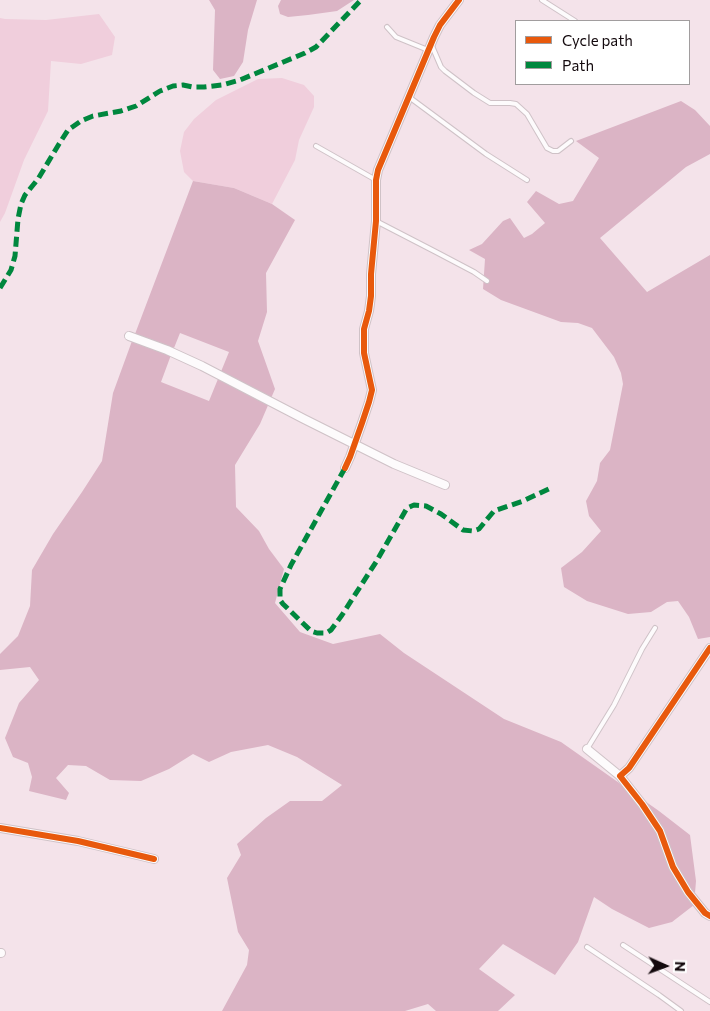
<!DOCTYPE html>
<style>
body{margin:0}
#map{position:relative;width:710px;height:1011px;overflow:hidden;background:#f4e3ea;font-family:Commissioner,sans-serif}
canvas{display:block}
.legend{position:absolute;left:515px;top:20px;width:175px;height:65px;box-sizing:border-box;background:#fff;border:1px solid #a19d9e;margin:0;padding:6px 9px;list-style:none;font-size:15px;color:#13090d}
.legend li{display:flex;align-items:center;gap:10px;height:25px}
.legend b{width:25px;border:1px solid #a19d9e}
.north{position:absolute;left:640px;top:941px;width:50px;height:50px;-webkit-text-stroke:4px #fff;paint-order:stroke;rotate:92deg;font-size:14px;font-weight:700;line-height:20px;text-align:center;color:#13090d}
.north::after{content:'';display:block;margin:auto;width:18px;height:22px;background:#13090d;clip-path:polygon(50% 0,100% 100%,50% 72%,0 100%)}
</style>
<div id="map">
<canvas width="710" height="1011"></canvas>
<ul class="legend">
<li><b style="height:6px;background:#e8590c"></b>Cycle path</li>
<li><b style="height:6px;background:#00873e"></b>Path</li>
</ul>
<div class="north">N</div>
</div>
<script>
const context = document.querySelector('canvas').getContext('2d');
context.lineJoin = 'round';
function fillPath(path, color) { context.fillStyle = color; context.fill(path, 'evenodd'); }
const shape = rows => new Path2D(rows.map(r => 'M' + r).join(''));
function stroke(path, color, width, dash) { context.strokeStyle = color; context.lineWidth = width; context.lineCap = dash ? 'butt' : 'round'; context.setLineDash(dash || []); context.stroke(path); }
fillPath(shape([
 [99,14,115,37,112,55,81,64,51,61,48,111,24,160,5,213,0,222,0,18,5,19,46,20],
 [282,78,304,85,314,96,314,107,299,140,295,160,272,204,234,188,193,181,184,172,180,151,184,132,194,119,216,100,258,79]
]), '#f0cedc');
fillPath(shape([
 [209,0,257,0,248,30,243,62,234,76,220,79,213,70,215,10],
 [281,0,354,0,337,11,308,15,288,17,280,14,278,6],
 [681,101,695,110,710,126,710,154,686,167,600,238,647,292,710,255,710,637,698,639,689,617,678,601,667,602,651,612,628,614,587,601,564,587,561,568,582,552,601,531,589,516,586,501,597,481,600,463,610,450,623,384,621,373,614,357,592,328,578,323,561,322,501,300,483,289,485,259,469,250,482,244,503,221,510,218,524,238,532,234,545,223,527,202,536,191,559,204,573,201,599,158,576,141],
 [193,181,234,188,272,204,295,220,266,273,267,312,258,341,275,389,260,424,235,465,236,507,259,531,269,549,284,569,275,603,300,632,333,644,380,634,404,653,504,719,561,742,659,811,690,835,696,881,694,905,672,922,649,928,612,909,594,897,578,942,555,975,503,944,479,969,515,995,498,1011,436,1011,428,1004,405,1011,222,1011,247,965,249,950,238,932,227,878,241,855,237,844,266,818,290,801,322,801,342,785,297,757,268,745,231,752,209,762,193,754,169,769,141,781,110,780,86,766,68,765,56,778,69,793,66,800,29,791,32,777,28,763,13,757,5,738,19,703,39,680,30,667,0,670,0,654,18,636,30,606,32,570,53,534,82,492,102,461,113,393,132,341,171,355,161,382,209,401,229,352,180,333,174,348,135,334]
]), '#dbb4c5');
const service = shape([
 [542,0,575,21],
 [387,27,396,37,428,50],
 [432,46,441,67,445,71,474,93,490,103,510,103,516,104,527,114,547,148,553,151,558,151,571,141],
 [409,97,486,154,527,180],
 [316,146,376,180],
 [376,221,436,252,474,272,487,281],
 [587,749,614,705,642,649,655,628],
 [623,945,710,1002],
 [587,947,659,995,681,1011]
]);
const minor = shape([
 [129,336,167,350,202,366,304,419,394,464,445,485],
 [345,468,350,457,362,423,369,402,372,390,364,353,364,329,369,311,371,296,371,274,376,221,376,180,378,170,434,37,440,25,459,0],
 [710,648,629,768,620,776,642,804,660,831,673,867,688,892,705,913,710,916],
 [587,749,620,776],
 [0,828,78,841,154,859],
 [0,953,1,953]
]);
stroke(service, '#cfc2c7', 6);
stroke(minor, '#cfc2c7', 10);
stroke(service, '#fdfbfc', 4);
stroke(minor, '#fdfbfc', 8);
stroke(shape([
 [0,288,11,270,15,256,18,219,21,204,25,195,38,179,59,144,68,130,81,121,93,116,121,111,136,106,160,91,173,86,183,85,193,87,204,87,222,85,240,80,305,53,316,47,361,0],
 [345,468,291,565,280,589,280,600,283,604,311,631,317,633,326,633,331,630,342,615,376,562,407,508,414,505,426,506,441,514,463,530,473,531,479,529,494,511,523,501,553,487]
]), '#00873e', 5, [10, 5]);
stroke(shape([
 [345,468,350,457,362,423,369,402,372,390,364,353,364,329,369,311,371,296,371,274,376,221,376,180,378,170,434,37,440,25,459,0],
 [710,648,629,768,620,776,642,804,660,831,673,867,688,892,705,913,710,916],
 [0,828,78,841,154,859]
]), '#e8590c', 6);
</script>
